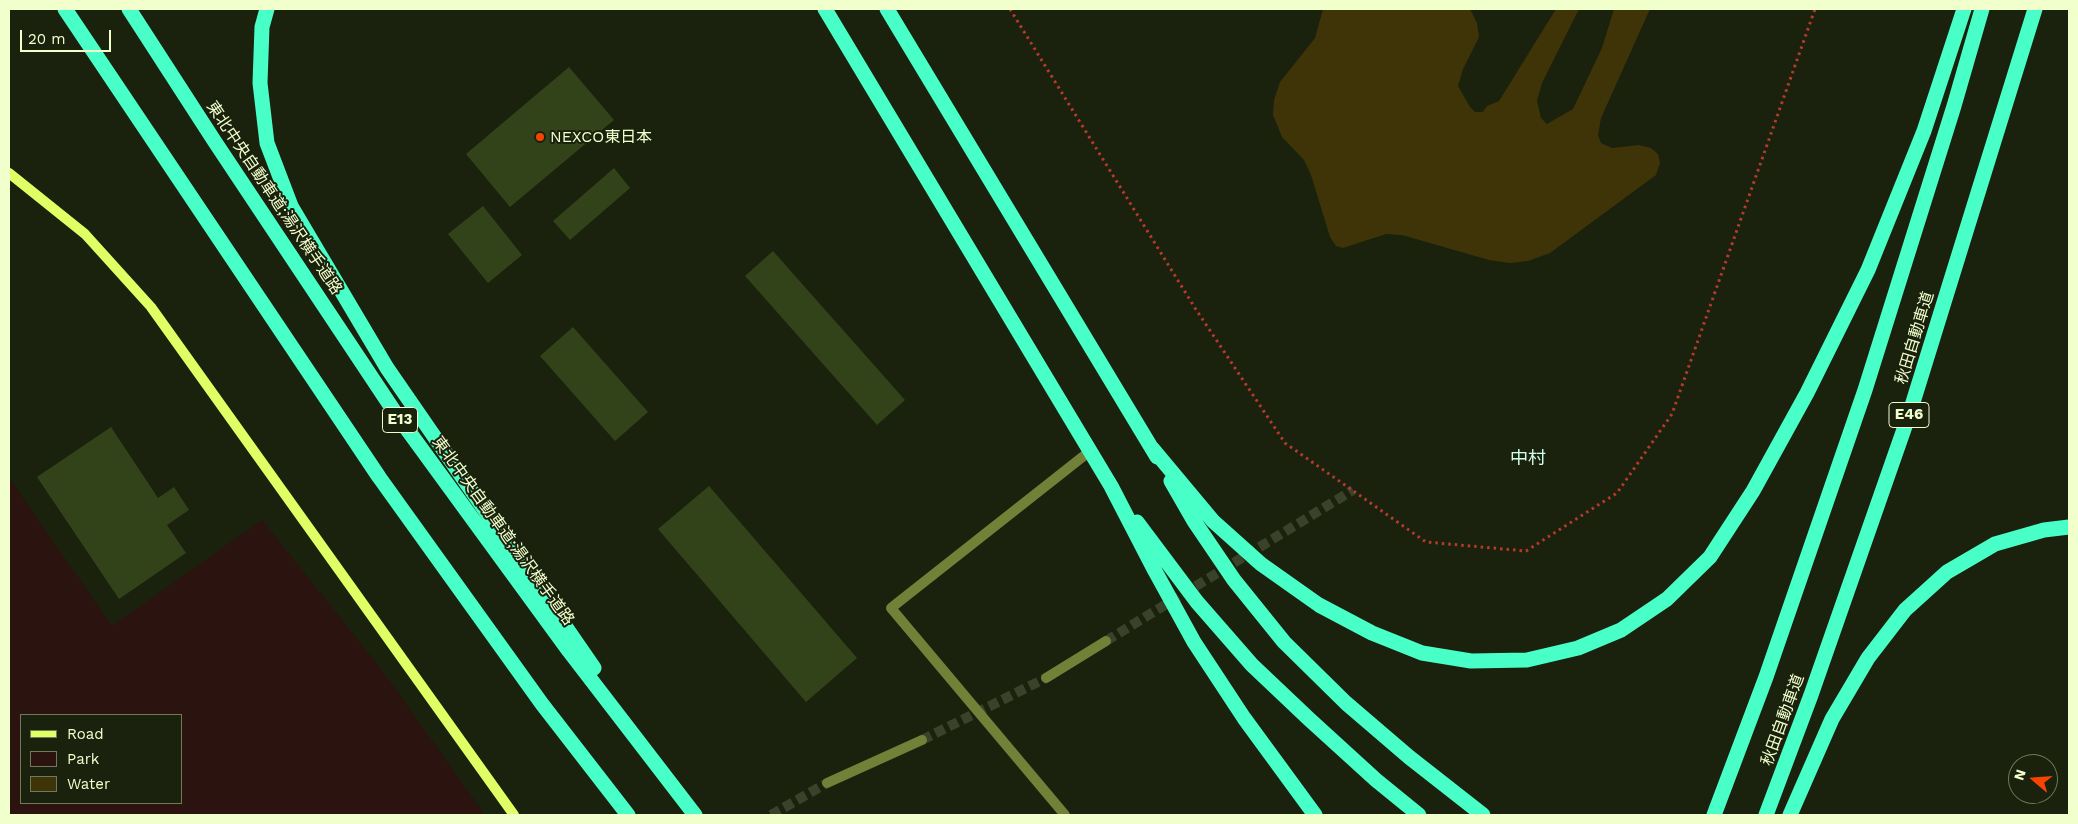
<!DOCTYPE html>
<meta charset="utf-8">
<style>
body{margin:0}
#map{position:relative;width:2078px;height:824px;overflow:hidden;background:#1a210d;font-family:"Work Sans",sans-serif}
canvas{display:block}
.frame{position:absolute;inset:0;border:10px solid #f1ffcd;pointer-events:none}
.legend{position:absolute;left:20px;top:714px;width:162px;height:90px;box-sizing:border-box;background:#1a210d;border:1px solid #707a5a;margin:0;padding:6px 9px;list-style:none;font-size:15px;color:#f1ffcd}
.legend li{display:flex;align-items:center;gap:10px;height:25px}
.legend b{width:25px;border:1px solid #707a5a}
.north{position:absolute;left:2008px;top:754px;width:50px;height:50px;box-sizing:border-box;background:#1a210d;border:1px solid #707a5a;border-radius:50%;rotate:288deg;font-size:14px;font-weight:700;line-height:20px;text-align:center;color:#f1ffcd}
.north::after{content:'';display:block;margin:auto;width:18px;height:22px;background:#f84400;clip-path:polygon(50% 0,100% 100%,50% 72%,0 100%)}
.scale{position:absolute;left:20px;top:30px;width:91px;height:22px;box-sizing:border-box;border:2px solid #f1ffcd;border-top:0;padding-left:6px;font-size:15px;line-height:18px;white-space:nowrap;color:#f1ffcd;-webkit-text-stroke:4px #1a210d;paint-order:stroke}
</style>
<div id="map">
<canvas width="2078" height="824"></canvas>
<div class="frame"></div>
<ul class="legend">
<li><b style="height:6px;background:#e0ff64"></b>Road</li>
<li><b style="height:14px;background:#2b1410"></b>Park</li>
<li><b style="height:14px;background:#3f3408"></b>Water</li>
</ul>
<div class="north">N</div>
<div class="scale">20 m</div>
</div>
<script>
const context = document.querySelector('canvas').getContext('2d');
context.lineJoin = 'round';
function fillPath(path, color) { context.fillStyle = color; context.fill(path, 'evenodd'); }
const shape = rows => new Path2D(rows.map(r => 'M' + r).join(''));
function stroke(path, color, width, dash) { context.strokeStyle = color; context.lineWidth = width; context.lineCap = dash ? 'butt' : 'round'; context.setLineDash(dash || []); context.stroke(path); }
function drawText(font, color, halo, rows, align = 'center') {
  context.font = font + ' "Work Sans","Noto Sans JP",sans-serif'; context.lineWidth = 4; context.setLineDash([]); context.textBaseline = 'middle'; context.strokeStyle = halo; context.fillStyle = color; for (const [text, x, y, turn = 0] of rows) {
    context.save(); context.translate(x, y); context.rotate((+turn || 0) * Math.PI / 180); context.textAlign = isNaN(turn) ? turn : align; if (halo) context.strokeText(text, 0, 0); context.fillText(text, 0, 0); context.restore();
  }
}
fillPath(shape([
 [9,478,112,626,262,520,381,669,485,815,9,815],
 [21,715,181,715,181,803,21,803]
]), '#2b1410');
fillPath(shape([
 [1323,9,1470,9,1477,23,1479,37,1463,69,1458,86,1470,107,1475,112,1483,112,1487,106,1499,101,1556,9,1579,9,1542,83,1537,101,1541,118,1547,124,1573,109,1602,48,1614,9,1650,9,1601,118,1598,135,1601,143,1612,148,1639,145,1651,148,1658,154,1660,163,1656,175,1550,253,1528,261,1510,263,1489,260,1402,235,1386,234,1343,248,1336,246,1330,237,1311,175,1304,160,1282,137,1273,115,1274,100,1280,82,1315,38]
]), '#3f3408');
fillPath(shape([
 [569,67,614,120,510,207,466,154],
 [614,168,630,188,570,240,553,221],
 [483,206,522,255,488,283,448,234],
 [773,251,905,400,877,425,745,276],
 [573,327,648,412,615,441,540,356],
 [111,427,158,498,174,487,189,510,167,525,186,553,119,599,37,477],
 [709,486,857,658,806,702,658,529]
]), '#334319');
stroke(shape([
 [1106,641,1353,490],
 [922,740,1046,678],
 [771,815,827,783]
]), '#3a422a', 10, [10, 5]);
stroke(shape([
 [1010,9,1195,308,1285,443,1426,542,1526,551,1617,493,1672,414,1815,9]
]), '#b43b2c', 3, [2.5, 4]);
stroke(shape([
 [1065,815,891,608,1090,451]
]), '#728137', 10);
stroke(shape([
 [1046,678,1106,641],
 [827,783,922,740]
]), '#728137', 10);
stroke(shape([
 [9,173,85,234,151,307,514,815]
]), '#e0ff64', 10);
stroke(shape([
 [65,9,379,477,542,704,628,815],
 [129,9,215,142,396,414,569,651,695,815],
 [267,9,262,27,260,83,267,143,291,206,387,368,594,668],
 [825,9,1111,486,1155,571,1194,642,1244,718,1315,815],
 [887,9,1157,457],
 [1152,448,1213,521,1261,564,1319,605,1372,633,1422,653,1471,661,1527,660,1578,648,1621,630,1667,599,1710,557,1753,491,1807,393,1868,270,1924,131,1964,9],
 [1171,481,1194,521,1234,580,1284,642,1346,703,1409,757,1483,815],
 [1137,522,1197,602,1252,665,1309,719,1376,780,1419,815],
 [1714,815,1766,677,1865,390,1954,106,1982,9],
 [1766,815,1811,695,1910,412,2035,9],
 [1790,815,1832,719,1868,658,1905,610,1947,572,1995,544,2044,530,2069,527]
]), '#48ffc7', 15);
for (const [x, y, r, color] of [
 [540,137,5,"#f84400"]
]) { const dot = new Path2D(); dot.arc(x, y, r, 0, 2 * Math.PI); context.fillStyle = color; context.fill(dot); stroke(dot, '#1a210d', 2); }
for (const [x, y, w] of [
 [1909,415,40],
 [400,420,35]
]) { const box = new Path2D(); box.roundRect(x - w / 2, y - 12.5, w, 25, 4); context.fillStyle = '#1a210d'; context.fill(box); stroke(box, '#f1ffcd', 1); }
drawText('bold 15px', '#f1ffcd', null, [
 ["E46",1909,415],
 ["E13",400,420]
]);
drawText('16px', '#f1ffcd', '#1a210d', [
 ["NEXCO東日本",550,137]
], 'left');
drawText('16px', '#f1ffcd', '#1a210d', [
 ["東北中央自動車道;湯沢横手道路",274,198,56],
 ["秋田自動車道",1915,338,-73],
 ["東北中央自動車道;湯沢横手道路",503,531,54],
 ["秋田自動車道",1783,720,-70]
]);
drawText('18px', '#cfffe9', '#1a210d', [
 ["中村",1528,459]
]);
</script>
